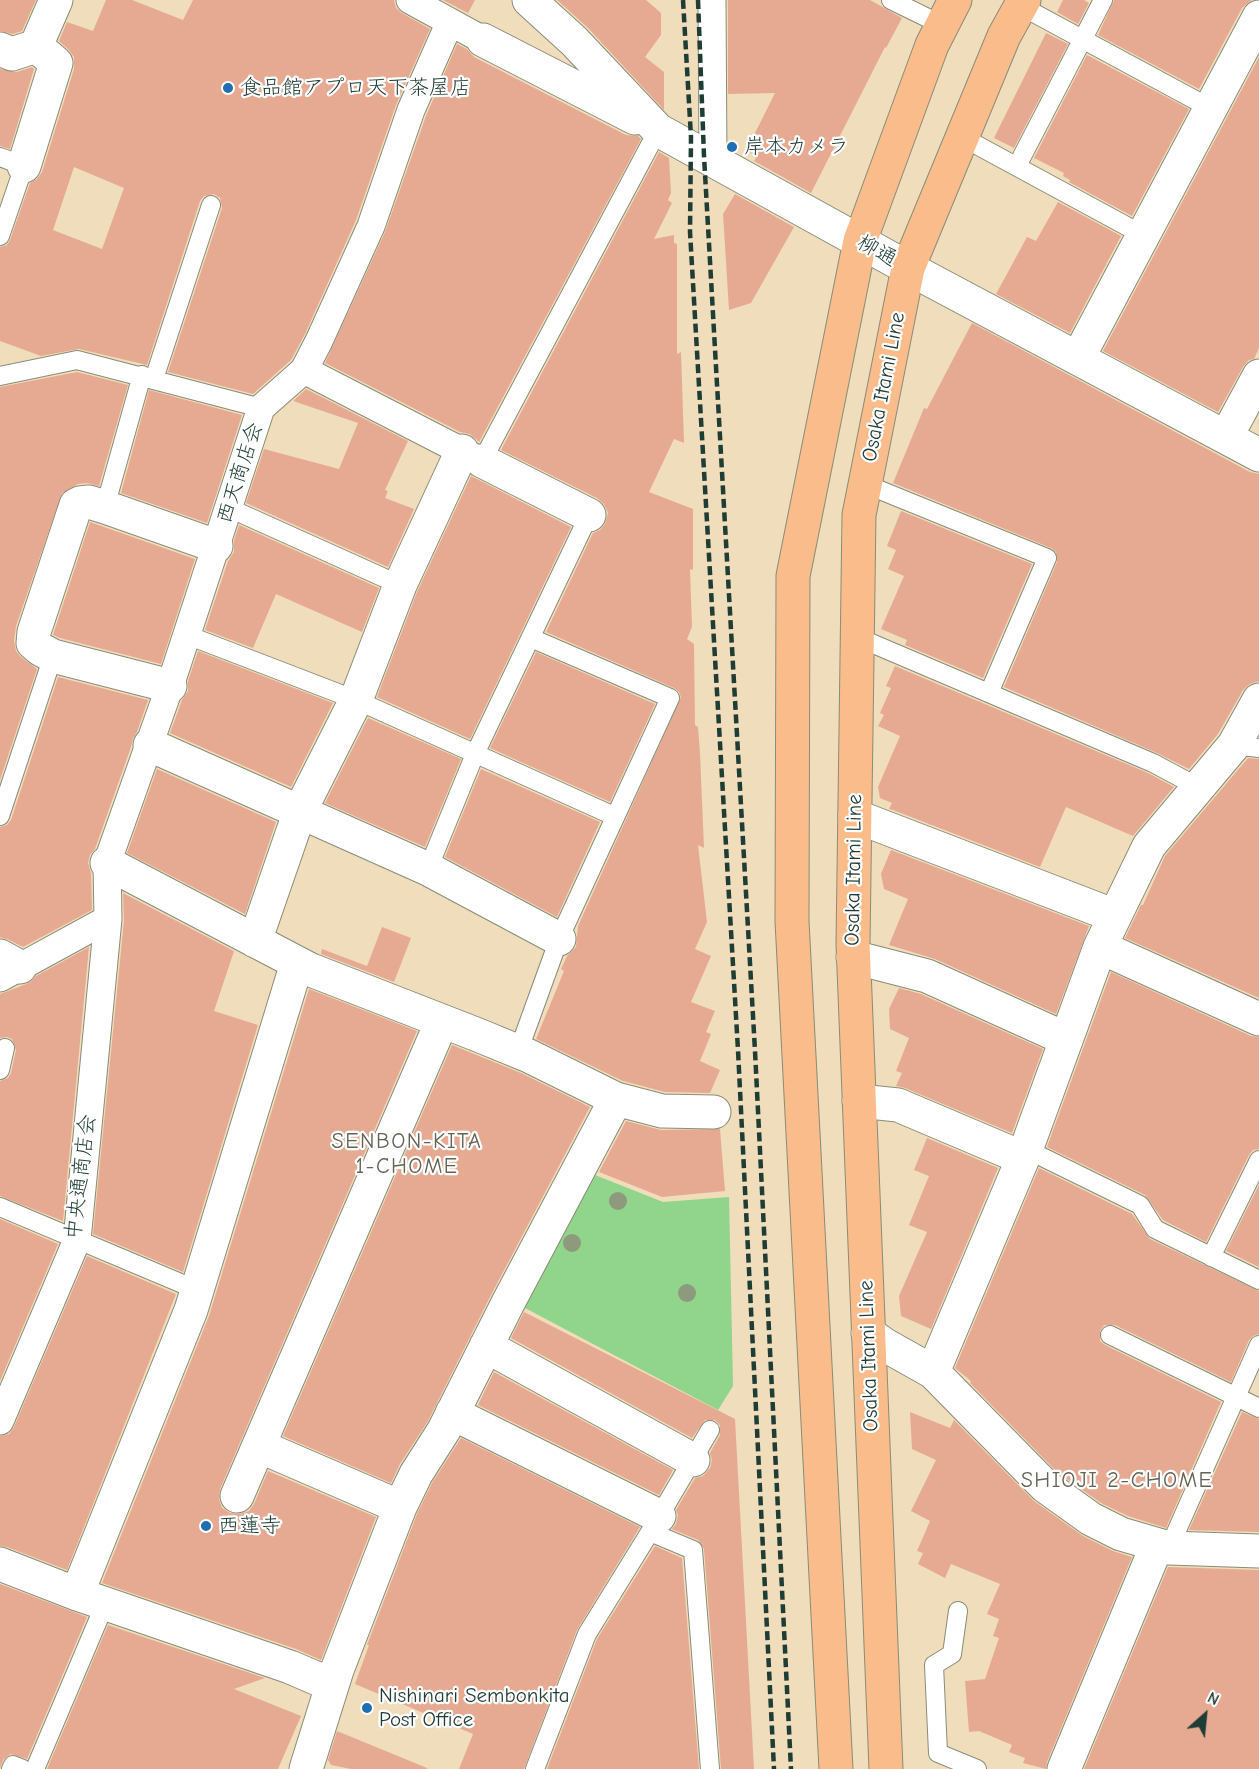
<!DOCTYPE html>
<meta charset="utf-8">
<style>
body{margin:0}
#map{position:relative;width:1259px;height:1769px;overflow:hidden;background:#f0ddbc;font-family:"Comic Neue",sans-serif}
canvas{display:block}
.north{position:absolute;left:1175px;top:1685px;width:60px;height:60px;-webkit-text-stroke:4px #fff;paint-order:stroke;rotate:27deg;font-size:16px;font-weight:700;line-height:24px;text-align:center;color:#1f3d34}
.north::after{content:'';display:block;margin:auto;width:21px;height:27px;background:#1f3d34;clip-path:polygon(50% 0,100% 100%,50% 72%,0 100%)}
</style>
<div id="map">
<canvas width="1259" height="1769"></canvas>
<div class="north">N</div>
</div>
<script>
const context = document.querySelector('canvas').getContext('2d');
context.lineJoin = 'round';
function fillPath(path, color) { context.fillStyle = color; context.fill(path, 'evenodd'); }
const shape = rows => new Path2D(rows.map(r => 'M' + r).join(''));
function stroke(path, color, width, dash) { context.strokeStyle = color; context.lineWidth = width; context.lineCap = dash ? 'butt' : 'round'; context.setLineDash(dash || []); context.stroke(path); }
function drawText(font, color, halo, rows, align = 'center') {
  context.font = font + ' "Comic Neue","Klee One",sans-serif'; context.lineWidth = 4.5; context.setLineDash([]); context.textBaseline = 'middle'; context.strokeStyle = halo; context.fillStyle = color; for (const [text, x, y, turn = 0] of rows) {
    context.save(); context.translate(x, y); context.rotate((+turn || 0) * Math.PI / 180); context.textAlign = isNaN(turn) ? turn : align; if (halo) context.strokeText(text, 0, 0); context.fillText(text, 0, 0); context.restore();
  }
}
fillPath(shape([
 [590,1173,663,1202,729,1197,733,1386,718,1410,525,1308]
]), '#91d48c');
fillPath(shape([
 [0,0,36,0,22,31,13,34,0,31],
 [106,0,132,0,183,20,193,0,394,0,396,8,402,13,430,29,396,105,356,220,305,334,291,360,253,394,168,372,222,208,220,198,214,194,204,196,200,201,147,365,79,349,41,356,0,341,0,247,7,245,10,240,30,183,37,179,42,172,74,69,74,57,68,49,59,41,67,22,93,31],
 [74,167,124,188,102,249,53,230],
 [443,0,475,0,468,13,485,22],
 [557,0,646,0,661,13,661,35,645,57,664,72,664,110,588,28],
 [728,0,870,0,902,18,886,48,885,47,811,193,754,161,757,156,746,151,775,93,728,94],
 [1063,0,1084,0,1089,3,1078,24,1057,12],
 [1114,0,1252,0,1242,8,1199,89,1098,35],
 [1046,33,1068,44,1014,148,994,138],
 [457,44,467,49,474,57,626,135,638,136,641,139,479,442,470,434,460,432,325,363,385,232,426,116],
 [1087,55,1189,109,1132,216,1069,182,1070,180,1063,176,1064,173,1034,158],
 [1259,57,1259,348,1254,359,1249,360,1243,367,1218,412,1103,351],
 [32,67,34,69,10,149,0,146,0,69,17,72],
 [659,152,669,158,671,193,668,200,672,203,654,239,674,235,674,243,677,244,677,354,681,352,684,443,674,439,649,492,693,509,693,570,690,569,692,627,687,639,694,644,695,725,698,727,700,753,704,848,698,845,707,922,695,949,711,956,691,1002,715,1011,706,1032,711,1034,700,1061,720,1070,710,1093,665,1092,623,1081,536,1039,564,971,561,969,567,956,576,947,578,926,681,697,679,692,674,688,546,632,593,533,600,530,605,524,608,513,604,504,597,498,501,450],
 [735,194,794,227,751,303,729,310,723,214],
 [1058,202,1121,236,1070,333,996,294,1027,237,1036,241],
 [972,323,1250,472,1259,474,1259,681,1250,684,1243,690,1218,734,1189,769,1157,753,1004,687,1057,562,1056,552,1051,548,893,483,924,408,927,409],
 [77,372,128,385,99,486,87,483,78,484,62,493,16,626,14,641,16,651,21,657,37,669,0,780,0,387],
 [306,389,408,441,385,490,388,491,385,498,414,509,388,567,246,503,264,449,339,469,358,423,293,401],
 [149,390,242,415,207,523,121,493],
 [471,476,571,527,470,739,377,697,417,592],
 [901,511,1032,564,983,678,905,645,907,640,881,629,904,576,888,569,896,550,887,546],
 [90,522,195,559,161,664,60,638,53,635],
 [239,525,379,588,362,632,276,594,253,648,205,630,228,561,234,552,234,541],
 [198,651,333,703,291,787,170,733,182,700,188,691,188,681],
 [536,652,655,704,610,802,490,748],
 [895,666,1148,773,1174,787,1133,836,1066,807,1040,867,893,810,889,809,892,803,880,798,878,787,900,736,878,726,884,715,880,713,891,688,886,686],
 [58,677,148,700,137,732,133,738,131,747,95,849,90,855,88,863,91,873,92,910,23,947,9,940,0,937,0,827,7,825,11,820],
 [368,718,461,759,425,847,325,803],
 [1248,758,1259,759,1259,998,1125,938,1141,905,1143,905,1165,856],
 [157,769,276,822,245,914,127,853],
 [481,769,600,822,557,917,445,857],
 [891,850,1089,926,1056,1014,935,959,889,945,908,899,884,889,881,874],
 [123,893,234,951,214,1011,258,1025,183,1272,93,1234,124,920],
 [382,927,411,938,394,982,321,954,322,949,367,966],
 [89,947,63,1221,0,1196,0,1081,8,1078,11,1073,16,1050,12,1039,7,1037,0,1038,0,994,29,983,36,976],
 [1111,972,1251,1036,1259,1037,1259,1149,1253,1150,1249,1155,1206,1242,1163,1220,1145,1195,1047,1147],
 [899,988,921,994,1043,1049,1012,1133,905,1088,896,1086,902,1073,896,1071,909,1038,890,1029,889,1009],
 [309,989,417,1031,220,1489,219,1499,222,1508,230,1513,240,1514,249,1511,254,1504,268,1471,376,1517,321,1660,296,1649,102,1583,209,1316],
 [452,1045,521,1073,590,1107,491,1295,428,1421,400,1464,391,1483,283,1436],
 [626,1121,661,1130,720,1129,725,1191,662,1197,599,1172],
 [927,1138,998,1168,931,1329,901,1316,899,1296,927,1232,909,1225,929,1176,914,1170],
 [1039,1168,1132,1214,1150,1239,1259,1291,1259,1334,1253,1336,1249,1340,1231,1382,1115,1325,1104,1325,1100,1331,1100,1341,1105,1345,1221,1402,1166,1528,1128,1516,1101,1503,1057,1472,970,1383,971,1381,955,1368],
 [1259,1185,1259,1267,1226,1251],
 [0,1219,58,1244,0,1381],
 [87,1256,176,1294,67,1570,7,1547,0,1546,0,1436,9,1434,14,1427],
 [524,1312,735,1419,754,1769,721,1769,704,1549,698,1540,672,1529,676,1524,678,1515,676,1510,695,1478,703,1476,710,1468,712,1460,710,1453,720,1435,720,1425,715,1420,705,1420,692,1438,511,1338],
 [494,1372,673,1470,659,1495,478,1405],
 [910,1412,950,1428,954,1420,1034,1501,1083,1536,1113,1551,1132,1557,1047,1762,1046,1769,1023,1763,1025,1758,1009,1752,1012,1745,979,1731,969,1732,965,1681,985,1679,999,1638,993,1636,999,1619,987,1614,1000,1584,951,1564,945,1578,918,1564,923,1553,917,1551,930,1521,911,1511,936,1460,912,1449],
 [1242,1412,1259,1419,1259,1532,1189,1530],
 [461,1438,640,1527,577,1630,524,1769,459,1769,473,1734,355,1684,369,1645,367,1645,417,1514,432,1483],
 [655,1546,682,1558,699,1769,547,1769,597,1639],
 [1168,1567,1259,1570,1259,1769,1084,1769],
 [0,1584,87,1617,27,1759,11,1754,3,1760,0,1768],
 [108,1625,265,1678,234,1689,301,1716,278,1769,47,1769],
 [337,1731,427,1768,427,1769,351,1769,331,1765,328,1760]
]), '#e6aa93');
const service = shape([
 [891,0,942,25],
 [1021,6,1210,108],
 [962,137,1143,235],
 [0,157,24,166,0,236],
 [1017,166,1103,0],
 [0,376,77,360,261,408],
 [154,379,211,205],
 [482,461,658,130],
 [865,484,1047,558,989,693],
 [105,507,142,375],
 [229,508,400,585],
 [187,635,356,700,614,816],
 [857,637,1153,763,1198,787],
 [1234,745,1259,748],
 [0,816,53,656],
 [428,869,475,754,589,515],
 [518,1052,559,939,670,698,531,638],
 [0,1070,5,1048],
 [1026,1149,1140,1205,1155,1229,1259,1280],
 [0,1207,197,1290],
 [1211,1257,1259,1160],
 [1110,1335,1259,1408],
 [650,1532,693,1550,710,1769],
 [1169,1548,1259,1345],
 [958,1611,952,1654,934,1665,938,1753,977,1769],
 [11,1769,13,1765,23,1769],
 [35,1769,105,1604],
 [535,1769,587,1634,650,1532,710,1430]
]);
const pedestrian = shape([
 [410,0,483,40],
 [712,0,713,161],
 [304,370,479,460],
 [0,978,108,919],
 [0,1421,77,1240,108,919,107,863,170,686,261,408,304,370,319,341,371,226,411,110,450,22]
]);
const minor = shape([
 [529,0,574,41,658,130,908,268,1259,455],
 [483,40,635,118],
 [0,49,12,54,36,46],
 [24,166,56,63,36,46,56,0],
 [1078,358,1259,17],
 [1226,437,1259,376],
 [482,461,589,515],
 [170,686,53,656,40,649,33,643,34,632,76,505,80,503,89,502,105,507,216,546],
 [150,745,428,869,559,939],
 [855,816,1115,916],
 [107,863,311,970,478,1035,529,1056,616,1099,662,1111,714,1112],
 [255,941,300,811,356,700,400,585,462,451],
 [1100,947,1259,1019],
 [0,956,20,967],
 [853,957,927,976,1066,1039],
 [859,1101,898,1105,1023,1158],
 [868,1333,885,1345,933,1372,1045,1486,1091,1519,1121,1534,1169,1548,1259,1551],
 [486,1346,693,1460],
 [933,1372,1023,1158,1100,947,1115,916,1149,846,1234,745,1259,700],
 [452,1413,659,1516],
 [259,1446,400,1507],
 [237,1496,442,1021],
 [0,1564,77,1594,290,1667,332,1685],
 [77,1594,191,1310,297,963],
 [306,1769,337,1670,400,1507,416,1474,444,1430,508,1303,616,1099],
 [1064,1769,1157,1545]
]);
const primary = shape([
 [836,1769,792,921,793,576,860,241,932,45,955,0],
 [886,1769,853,944,859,515,908,268,1004,36,1024,0]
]);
stroke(service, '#888d78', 20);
stroke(pedestrian, '#888d78', 29);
stroke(minor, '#888d78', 35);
stroke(primary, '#888d78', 35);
stroke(service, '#fff', 18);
stroke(pedestrian, '#fff', 27);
stroke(minor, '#fff', 33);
stroke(primary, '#f9bc8a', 33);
stroke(shape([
 [683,0,691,137,690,232,738,1050,774,1769],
 [698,0,704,156,755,1051,791,1769]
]), '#1f3d34', 4.5, [9, 4.5]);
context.fillStyle = '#8d9a7d';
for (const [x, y] of [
 [618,1201],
 [572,1243],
 [687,1293]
]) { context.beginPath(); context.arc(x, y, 9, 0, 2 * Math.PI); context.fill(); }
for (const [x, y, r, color] of [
 [228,88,6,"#1f6fb2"],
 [732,147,6,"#1f6fb2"],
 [206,1526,6,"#1f6fb2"],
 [367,1708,6,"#1f6fb2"]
]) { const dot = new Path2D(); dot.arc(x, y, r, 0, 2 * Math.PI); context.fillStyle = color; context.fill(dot); stroke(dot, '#fff', 2); }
drawText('21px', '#1f3d34', '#fff', [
 ["食品館アプロ天下茶屋店",240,88],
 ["岸本カメラ",744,147],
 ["西蓮寺",218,1526],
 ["Nishinari Sembonkita",379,1696],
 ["Post Office",379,1720]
], 'left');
drawText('21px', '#1f3d34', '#fff', [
 ["柳通",877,251,29],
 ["Osaka Itami Line",884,387,-79],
 ["西天商店会",240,473,-72],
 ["Osaka Itami Line",854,870,-89],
 ["中央通商店会",81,1177,-83],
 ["Osaka Itami Line",869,1356,-92]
]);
context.letterSpacing = '1.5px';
drawText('22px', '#656355', '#fff', [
 ["SENBON-KITA",407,1142],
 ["1-CHOME",407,1167],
 ["SHIOJI 2-CHOME",1117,1481]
]);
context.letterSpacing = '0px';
</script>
